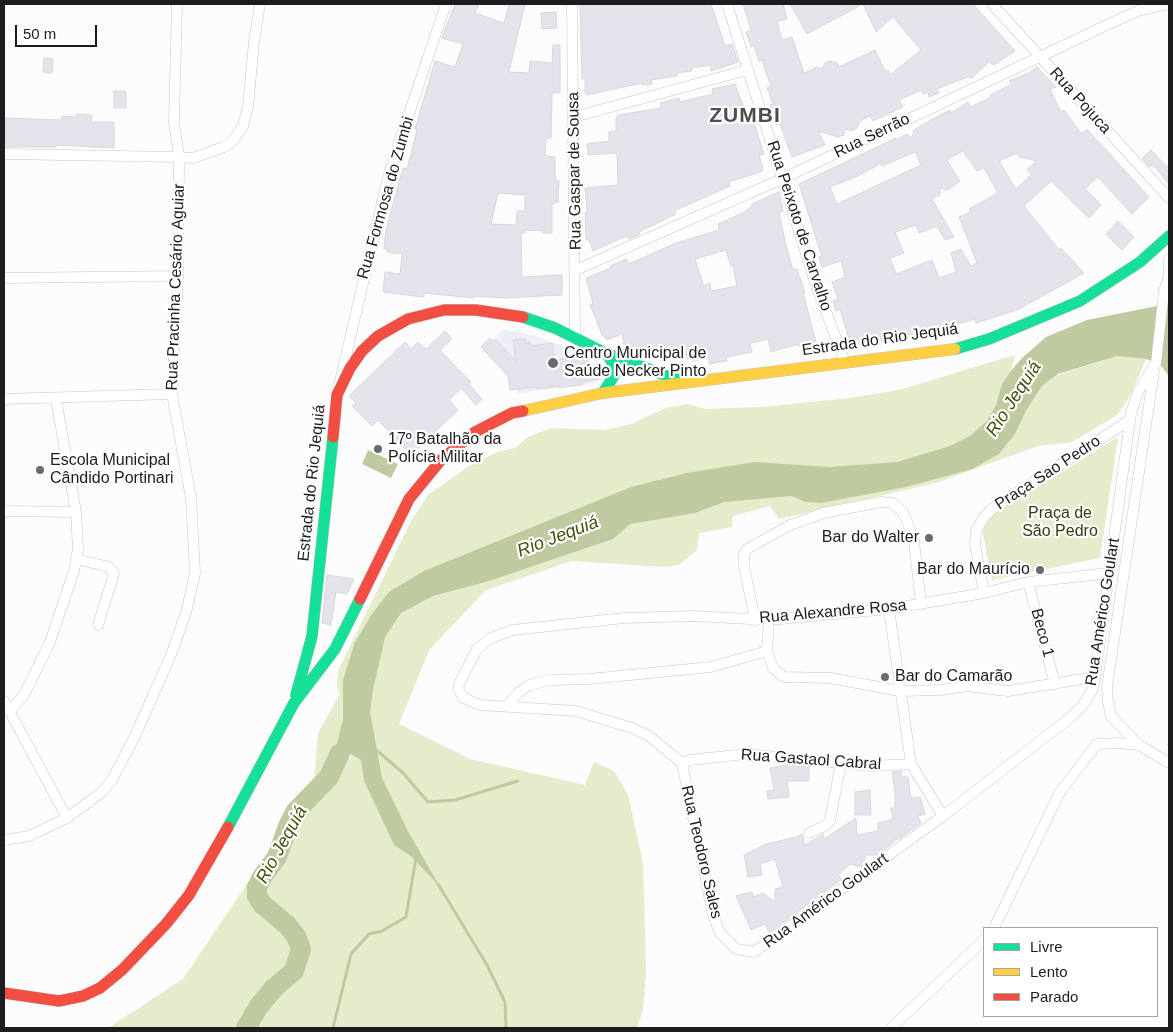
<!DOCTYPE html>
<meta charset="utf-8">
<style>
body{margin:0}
#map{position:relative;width:1173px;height:1032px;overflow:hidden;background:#fcfcfd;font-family:Arial,sans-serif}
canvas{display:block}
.frame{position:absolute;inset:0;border:5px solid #1d1c1e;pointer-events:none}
.legend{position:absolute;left:983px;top:927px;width:175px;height:90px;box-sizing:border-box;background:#fff;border:1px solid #a5a4a5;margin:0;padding:6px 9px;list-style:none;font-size:15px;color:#1d1c1e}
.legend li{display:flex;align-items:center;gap:10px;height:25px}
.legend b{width:25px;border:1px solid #a5a4a5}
.scale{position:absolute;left:15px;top:25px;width:82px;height:22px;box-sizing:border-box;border:2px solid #1d1c1e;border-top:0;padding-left:6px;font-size:15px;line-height:18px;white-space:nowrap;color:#1d1c1e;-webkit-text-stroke:4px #fff;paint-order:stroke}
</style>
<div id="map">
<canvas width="1173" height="1032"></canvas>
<div class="frame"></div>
<ul class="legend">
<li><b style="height:6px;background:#16e098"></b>Livre</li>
<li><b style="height:6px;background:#ffcf43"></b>Lento</li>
<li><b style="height:6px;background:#f24e42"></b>Parado</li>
</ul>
<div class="scale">50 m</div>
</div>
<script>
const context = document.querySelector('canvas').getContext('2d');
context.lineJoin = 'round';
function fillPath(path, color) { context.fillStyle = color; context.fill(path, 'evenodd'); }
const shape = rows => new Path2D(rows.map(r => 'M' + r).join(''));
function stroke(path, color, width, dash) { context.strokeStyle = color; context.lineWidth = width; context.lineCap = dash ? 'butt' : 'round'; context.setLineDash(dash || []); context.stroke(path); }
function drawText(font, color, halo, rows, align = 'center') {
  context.font = font + ' Arial,sans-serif'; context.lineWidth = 4.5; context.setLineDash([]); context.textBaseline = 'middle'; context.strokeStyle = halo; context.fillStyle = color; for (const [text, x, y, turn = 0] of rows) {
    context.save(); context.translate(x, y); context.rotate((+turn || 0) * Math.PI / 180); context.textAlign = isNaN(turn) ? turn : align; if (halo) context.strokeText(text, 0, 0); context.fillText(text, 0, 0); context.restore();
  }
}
fillPath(shape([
 [503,329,536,336,571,349,601,368,603,378,596,383,518,393,510,359,512,357,495,339]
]), '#efedf5');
fillPath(shape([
 [1015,355,998,417,974,441,953,451,898,468,830,473,755,468,689,479,632,493,427,576,393,597,369,623,352,660,343,689,349,719,344,763,351,757,351,754,361,760,364,781,394,845,412,857,438,884,378,779,366,712,368,689,381,635,398,609,431,592,488,576,610,535,628,519,694,508,723,497,793,491,806,497,821,498,973,469,999,454,1015,434,1026,411,1042,386,1058,375,1117,356,1146,359,1130,396,1117,415,1072,442,1038,446,936,483,779,519,770,506,733,516,732,527,699,533,697,550,679,565,665,567,572,561,486,590,429,650,399,724,470,759,585,785,594,762,614,771,628,795,643,863,644,894,646,974,643,1009,637,1028,108,1028,183,979,273,845,296,799,307,791,314,783,318,733,340,694,337,687,338,671,410,523,428,495,469,466,500,451,515,448,528,437,551,428,605,430,631,424,666,408,688,404,705,409,762,407,849,398,899,390],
 [1118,437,1100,558,992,580,982,530,991,516]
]), '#e4eccb');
fillPath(shape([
 [1169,293,1169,376,1159,363,1146,359,1117,356,1058,374,1042,386,1026,411,1015,434,999,454,973,469,906,487,821,503,805,502,792,496,724,502,695,513,630,524,613,539,489,581,433,596,401,613,385,637,373,690,370,712,382,778,408,831,440,887,412,857,394,845,364,781,361,760,351,754,329,777,343,719,343,680,355,642,372,614,389,592,424,571,631,487,687,473,754,462,830,467,897,462,950,446,970,436,987,421,996,405,1002,384,1010,372,1022,358,1046,337,1087,320,1167,304],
 [368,450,398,464,391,478,362,464]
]), '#c0caa1');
stroke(shape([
 [374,748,403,773,428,802,455,800,518,781],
 [438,884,487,965,505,1002,506,1028],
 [333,1028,351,954,369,934,382,931,406,917,416,858]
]), '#c0caa1', 3);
stroke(shape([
 [246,1028,259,1006,274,988,294,971,301,949,296,936,287,925,262,904,257,896,257,887,262,877,277,857,288,826,296,811,329,777,340,753]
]), '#c0caa1', 20);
const building = shape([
 [455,4,479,4,475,13,504,23,509,4,525,4,509,72,529,73,530,61,552,63,553,45,560,45,560,93,552,93,551,138,546,139,545,156,555,157,555,174,556,181,559,181,558,202,552,204,552,233,543,233,543,231,525,230,525,233,521,233,522,277,562,275,562,295,505,298,474,296,474,298,424,293,424,297,383,292,385,272,400,274,402,254,387,252,387,248,384,249,386,230,403,168,407,169,417,130,415,129,435,61,455,67,463,44,442,38,455,4],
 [498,193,525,195,525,211,517,211,516,225,491,224,498,193],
 [580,4,711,4,725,46,732,44,738,62,711,71,711,65,691,68,692,71,677,73,677,76,651,80,652,84,642,85,642,83,587,95,585,93,585,78,582,79,580,4],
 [743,4,783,4,787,19,777,22,782,40,792,37,804,73,817,67,822,69,825,63,830,61,837,63,839,67,875,50,885,71,888,70,890,75,921,50,893,17,876,32,863,4,807,34,790,4,973,4,1015,51,994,65,989,62,971,79,970,76,937,89,939,93,929,97,928,92,923,94,921,90,899,100,903,107,873,121,870,116,860,121,857,128,851,131,845,129,844,135,838,137,818,131,825,145,792,157,780,124,776,125,770,105,773,104,767,88,771,87,762,60,759,61,754,46,751,47,746,32,751,30,743,4],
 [556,12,557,28,542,29,541,13,556,12],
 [44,58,53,59,52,73,43,72,44,58],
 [1037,67,1056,87,1050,89,1061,112,1064,110,1082,134,1087,129,1149,197,1132,214,1098,177,1085,189,1101,205,1089,218,1051,181,1024,206,1059,250,1061,248,1084,273,1017,310,976,323,975,319,921,334,882,337,883,341,851,345,840,309,836,311,833,301,838,299,832,282,845,277,841,261,822,267,819,257,822,257,799,184,896,138,897,140,906,134,912,138,914,130,931,120,950,110,951,113,968,102,971,107,991,97,990,95,1012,84,1009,81,1029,73,1037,67],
 [963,151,977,171,984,168,998,193,969,209,971,212,959,217,977,263,971,266,961,249,951,253,956,272,939,278,932,260,896,274,890,258,904,253,895,232,916,225,919,233,937,226,945,240,954,237,932,199,940,195,940,188,948,190,960,181,947,160,963,151],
 [915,152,921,165,837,204,830,187,858,176,880,164,882,166,915,152],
 [1017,153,1019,157,1037,161,1027,169,1031,175,1016,189,999,161,1017,153],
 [735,84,745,111,750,110,764,154,759,155,763,168,761,172,729,182,730,186,674,211,676,214,639,232,640,234,636,236,629,239,627,236,622,238,593,251,589,240,586,240,585,213,587,212,585,188,618,185,617,153,588,155,587,144,609,141,609,132,616,131,616,118,618,115,661,108,660,103,679,98,680,102,713,94,712,89,735,84],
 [114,91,126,91,126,108,114,108,114,91],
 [77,114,92,115,91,122,114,122,114,148,56,145,56,147,4,147,4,118,61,120,62,116,77,117,77,114],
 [1151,150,1169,169,1169,185,1156,168,1152,165,1150,167,1142,158,1151,150],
 [779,192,783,211,779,213,786,245,793,270,797,269,805,292,803,292,816,342,798,346,798,344,771,352,768,339,750,343,752,352,726,357,727,361,709,364,709,358,693,361,692,358,687,359,687,355,666,359,642,353,640,346,628,348,624,344,622,334,607,340,602,335,590,305,593,304,586,278,611,268,610,266,626,259,629,264,676,243,719,230,718,224,743,213,752,206,752,204,779,192],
 [726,250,731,266,733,265,737,286,711,291,710,283,704,286,695,259,726,250],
 [1118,221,1134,237,1122,250,1106,234,1118,221],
 [445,331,452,339,440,350,457,368,457,370,458,369,471,382,469,384,482,399,476,405,461,388,449,400,458,410,411,455,378,420,372,426,352,406,356,403,349,396,405,342,411,349,418,342,426,349,445,331],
 [490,338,493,341,495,339,516,361,513,340,525,339,526,343,530,342,531,346,552,343,554,360,580,356,581,360,587,359,590,367,597,366,599,379,582,382,582,385,559,388,559,386,537,389,537,387,510,390,508,376,481,347,490,338],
 [327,575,354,579,347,594,336,592,331,625,322,623,327,575],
 [786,765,809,767,809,781,787,781,789,797,768,799,767,791,774,790,770,768,786,765],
 [901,771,902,777,908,777,911,798,920,797,925,814,918,816,921,823,899,839,893,840,894,842,877,855,865,855,865,864,861,867,850,864,838,875,842,879,769,933,765,924,751,930,736,896,752,892,753,897,763,893,775,902,775,889,783,887,775,859,760,864,762,875,748,877,744,855,766,844,796,837,802,834,805,845,823,834,824,839,856,818,857,835,878,831,878,823,893,819,891,808,895,808,895,793,892,772,901,771],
 [870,790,871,815,855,815,855,792,870,790]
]);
fillPath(building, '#e4e3eb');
stroke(building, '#d8d8da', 1);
const street = shape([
 [177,4,174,122,179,157,193,158,224,147,233,141,243,126,248,107,254,42,260,4],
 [572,4,575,338],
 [727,4,817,288,845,362],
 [992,4,1169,198],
 [574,117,747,70],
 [4,154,179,157,178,276,172,394,191,498,195,573,187,609,173,650,136,734,112,780,102,792,67,818,29,836,4,840],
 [576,270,784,178,1109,24,1140,10,1169,4],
 [4,278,178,276],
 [1154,371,1107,687,1108,703,1111,716,1139,745,1169,763],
 [339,385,389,173,446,4],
 [4,399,172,394],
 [4,511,76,512],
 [76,559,109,567,114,574,98,625],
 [1028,582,1055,684],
 [984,593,975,544,976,531,983,518,993,508,1130,420],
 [889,609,911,764,943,816],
 [755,620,744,566,744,555,747,549,790,525,824,513,881,502,893,503,902,511,907,521,914,541,921,604],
 [767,651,773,668,784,677,830,678,900,691,941,690,966,686,1008,691,1095,677],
 [4,701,67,818],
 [508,705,518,693,529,685,551,680,589,679,711,667,767,651,769,620],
 [10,711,24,695,50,642,74,571,78,549,76,512,56,399],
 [682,763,713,915,720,933,736,949,754,952,943,816,1070,718,1083,705,1093,689,1095,677,1131,413,1138,392,1156,363,1164,291,1169,276,1169,259],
 [682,763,649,736,632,728,576,711,480,705,464,698,458,689,460,682,477,649,491,638,513,630,624,618,694,616,769,620,889,609,984,593,1028,582,1110,573],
 [682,763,690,760,745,754,871,766,911,764],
 [809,833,825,826,830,820,841,763],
 [994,928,1060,792,1097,744,1117,743,1139,745],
 [891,1028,984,940]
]);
const fast = shape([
 [523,317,555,328,607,354,684,382],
 [955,349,989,339,1080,301,1140,262,1169,236],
 [603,393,615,374,614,365,607,354],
 [296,695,312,636,333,437],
 [228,827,294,703,335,649,360,599]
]);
const slow = shape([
 [523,411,603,393,955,349]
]);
const jam = shape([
 [333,437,337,395,350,368,362,351,378,336,408,319,444,310,476,310,523,317],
 [360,599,409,499,441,460,475,432,512,413,523,411],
 [4,993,59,1001,83,996,100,988,122,970,166,924,189,895,228,827]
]);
stroke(street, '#c6c6c8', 11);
stroke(fast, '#c6c6c8', 12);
stroke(slow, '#c6c6c8', 12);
stroke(jam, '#c6c6c8', 12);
stroke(street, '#fff', 10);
stroke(fast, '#16e098', 11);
stroke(slow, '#ffcf43', 11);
stroke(jam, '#f24e42', 11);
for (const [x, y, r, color] of [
 [553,363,6,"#6b6a6c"],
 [378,449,5,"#6b6a6c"],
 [40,470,5,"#6b6a6c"],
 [929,538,5,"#6b6a6c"],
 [1040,570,5,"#6b6a6c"],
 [885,677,5,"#6b6a6c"]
]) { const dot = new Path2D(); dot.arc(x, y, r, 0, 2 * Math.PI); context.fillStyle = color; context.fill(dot); stroke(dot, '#fff', 2); }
drawText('16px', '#1d1c1e', '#fff', [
 ["Rua Pojuca",1080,101,48],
 ["Rua Serrão",872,136,-26],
 ["Rua Gaspar de Sousa",575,171,-91],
 ["Rua Formosa do Zumbi",386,198,-74],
 ["Rua Peixoto de Carvalho",799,226,72],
 ["Rua Pracinha Cesário Aguiar",176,287,-88],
 ["Estrada do Rio Jequiá",880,340,-8],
 ["Praça Sao Pedro",1048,473,-33],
 ["Estrada do Rio Jequiá",312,483,-84],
 ["Rua Alexandre Rosa",833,612,-5],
 ["Rua Américo Goulart",1103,612,-81],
 ["Beco 1",1042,633,75],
 ["Rua Gastaol Cabral",811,760,4],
 ["Rua Teodoro Sales",701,852,77],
 ["Rua Américo Goulart",826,901,-36]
]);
drawText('16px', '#1d1c1e', '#fff', [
 ["Centro Municipal de",564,354],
 ["Saúde Necker Pinto",564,372],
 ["17º Batalhão da",388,440],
 ["Polícia Militar",388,458],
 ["Escola Municipal",50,461],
 ["Cândido Portinari",50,479],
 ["Bar do Walter",919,538,"right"],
 ["Bar do Maurício",1030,570,"right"],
 ["Bar do Camarão",895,677]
], 'left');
drawText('16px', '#353d10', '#fff', [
 ["Praça de",1060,514],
 ["São Pedro",1060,532]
]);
drawText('italic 18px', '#47520f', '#fff', [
 ["Rio Jequiá",1014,399,-57],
 ["Rio Jequiá",558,537,-21],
 ["Rio Jequiá",282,845,-61]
]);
context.letterSpacing = '1px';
drawText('bold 21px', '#4e4e51', '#fff', [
 ["ZUMBI",745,116]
]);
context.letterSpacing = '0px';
</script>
